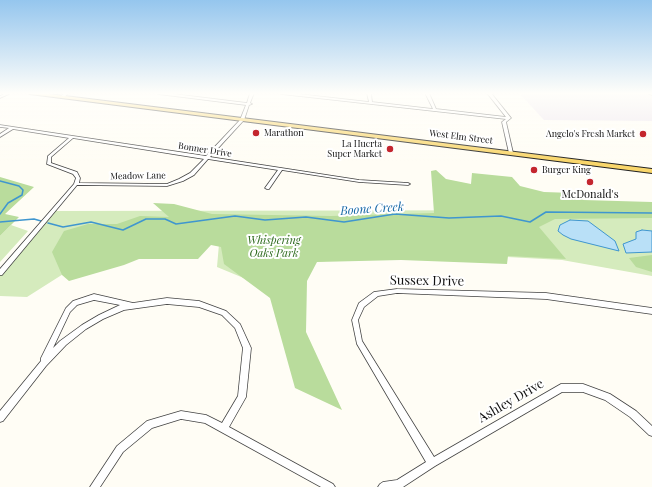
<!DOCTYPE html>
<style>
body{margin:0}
canvas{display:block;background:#fffdf5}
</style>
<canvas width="652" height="487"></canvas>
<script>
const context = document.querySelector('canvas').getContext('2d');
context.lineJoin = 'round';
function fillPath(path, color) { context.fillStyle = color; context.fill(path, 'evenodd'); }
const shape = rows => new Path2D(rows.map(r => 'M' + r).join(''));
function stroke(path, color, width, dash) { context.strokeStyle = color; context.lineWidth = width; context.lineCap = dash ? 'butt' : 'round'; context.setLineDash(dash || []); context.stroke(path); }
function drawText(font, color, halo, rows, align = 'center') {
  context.font = font + ' "Playfair Display",serif'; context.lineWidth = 4; context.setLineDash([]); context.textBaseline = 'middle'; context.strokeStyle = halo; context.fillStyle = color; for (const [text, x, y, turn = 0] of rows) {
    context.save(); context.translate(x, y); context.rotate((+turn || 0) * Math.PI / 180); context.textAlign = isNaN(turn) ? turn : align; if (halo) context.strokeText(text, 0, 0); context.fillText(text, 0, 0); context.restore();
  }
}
fillPath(shape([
 [519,93,652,93,652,121,544,120]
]), '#eee6ef');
fillPath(shape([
 [652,210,652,276,562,260,452,254,309,262,246,279,217,267,219,244,114,257,79,264,27,297,0,296,0,273,52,211],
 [11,225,28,231,0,262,0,236]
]), '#d5ebbd');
fillPath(shape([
 [436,170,446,179,471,184,472,173,512,177,520,186,544,192,573,193,583,200,652,202,652,218,555,219,539,227,566,259,508,256,507,264,401,260,317,262,307,281,306,332,342,410,295,388,270,298,224,264,221,247,211,245,198,259,139,259,124,265,69,281,62,275,52,252,64,231,88,224,117,224,140,216,169,217,153,203,174,204,212,214,331,216,434,213,431,171],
 [0,177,34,187,5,214,19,217,0,236],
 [652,255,652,272,636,267,629,258]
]), '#b9dc9c');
const water = shape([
 [570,220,588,221,615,241,619,251,571,239,563,235,558,231,560,225,570,220],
 [642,230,652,231,652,252,626,253,623,244,636,239,636,232,642,230]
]);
fillPath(water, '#b9e0f7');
stroke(water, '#3f96cf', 1);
stroke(shape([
 [0,181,19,186,23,190,22,195,8,203,0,214],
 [0,222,34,219,41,221],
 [48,223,63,227,91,222,123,230,146,219,165,219,176,224,235,216,265,220,306,217,344,222,395,214,449,218,501,216,530,222,546,212,652,213]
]), '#3f96cf', 1.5);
const street = shape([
 [6,93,11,93,0,98,0,96,6,93],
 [65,93,69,93,63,98,61,98,61,96,65,93],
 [156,93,166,93,247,103,250,93,254,93,250,103,252,104,249,105,244,120,210,157,359,180,408,183,410,184,408,185,359,182,282,170,269,189,267,189,265,188,278,170,208,159,194,175,183,181,167,186,77,185,2,275,0,275,0,269,74,184,76,178,73,174,47,164,48,156,69,138,13,129,0,137,0,134,9,128,0,127,0,125,206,156,240,120,246,105,158,94,156,93],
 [73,138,204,159,190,173,179,179,167,184,79,183,80,178,77,172,51,163,51,157,73,138],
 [279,93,290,93,369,102,367,93,371,93,372,102,433,109,425,93,429,93,436,109,506,117,487,93,491,93,511,118,506,122,513,153,511,154,509,153,502,122,506,119,281,94,279,93],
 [648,93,652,93,652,95,649,94,648,93],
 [397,289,546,293,652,308,652,314,546,299,397,293,378,296,364,307,358,320,362,341,434,457,561,384,583,384,610,394,636,411,652,426,652,436,649,435,630,417,605,400,583,392,562,392,435,466,403,487,378,487,380,484,383,482,397,480,426,462,357,344,352,320,359,303,374,292,397,289],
 [94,294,133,303,167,298,199,301,226,311,240,324,251,348,246,397,229,427,333,484,335,487,321,487,205,423,181,419,152,428,123,452,100,487,90,487,117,446,147,421,181,411,206,415,222,423,238,396,243,348,235,328,222,315,199,307,167,304,124,310,103,319,86,329,66,345,46,366,3,421,0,422,0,411,41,361,41,358,66,308,73,301,94,294],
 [94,300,120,305,99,315,82,325,60,341,53,348,70,312,77,305,94,300]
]);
const primary = shape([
 [28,93,41,93,652,169,652,173,30,94,28,93]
]);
stroke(street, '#444', 1.5);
stroke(primary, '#222', 2);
fillPath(street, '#fff');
fillPath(primary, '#f9d66b');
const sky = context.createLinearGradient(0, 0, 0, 161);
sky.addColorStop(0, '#95c6ee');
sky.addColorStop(0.58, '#fffefa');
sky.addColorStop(1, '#fffefa00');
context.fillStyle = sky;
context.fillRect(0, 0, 652, 161);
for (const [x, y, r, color] of [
 [256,133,4,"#c4262e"],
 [643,134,4,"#c4262e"],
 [390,149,4,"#c4262e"],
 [534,170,4,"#c4262e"],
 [590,182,4,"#c4262e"]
]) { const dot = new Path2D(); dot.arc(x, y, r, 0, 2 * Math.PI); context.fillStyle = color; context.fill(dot); stroke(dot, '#fff', 1.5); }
drawText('9px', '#111', '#fff', [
 ["Marathon",264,133],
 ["Angelo's Fresh Market",635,134,"right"],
 ["La Huerta",382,144,"right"],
 ["Super Market",382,154,"right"],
 ["Burger King",542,170]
], 'left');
drawText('9px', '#111', '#fff', [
 ["West Elm Street",461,137,7],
 ["Bonner Drive",205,150,9],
 ["Meadow Lane",138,176,-1]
]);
drawText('11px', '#111', '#fff', [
 ["McDonald's",590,195]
]);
drawText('italic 11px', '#2f6b1f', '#fff', [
 ["Whispering",274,241],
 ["Oaks Park",274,254]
]);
drawText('italic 12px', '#1768a6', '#fff', [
 ["Boone Creek",372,209,-4]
]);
drawText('13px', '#111', '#fff', [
 ["Sussex Drive",427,281,1],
 ["Ashley Drive",511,401,-30]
]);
</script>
